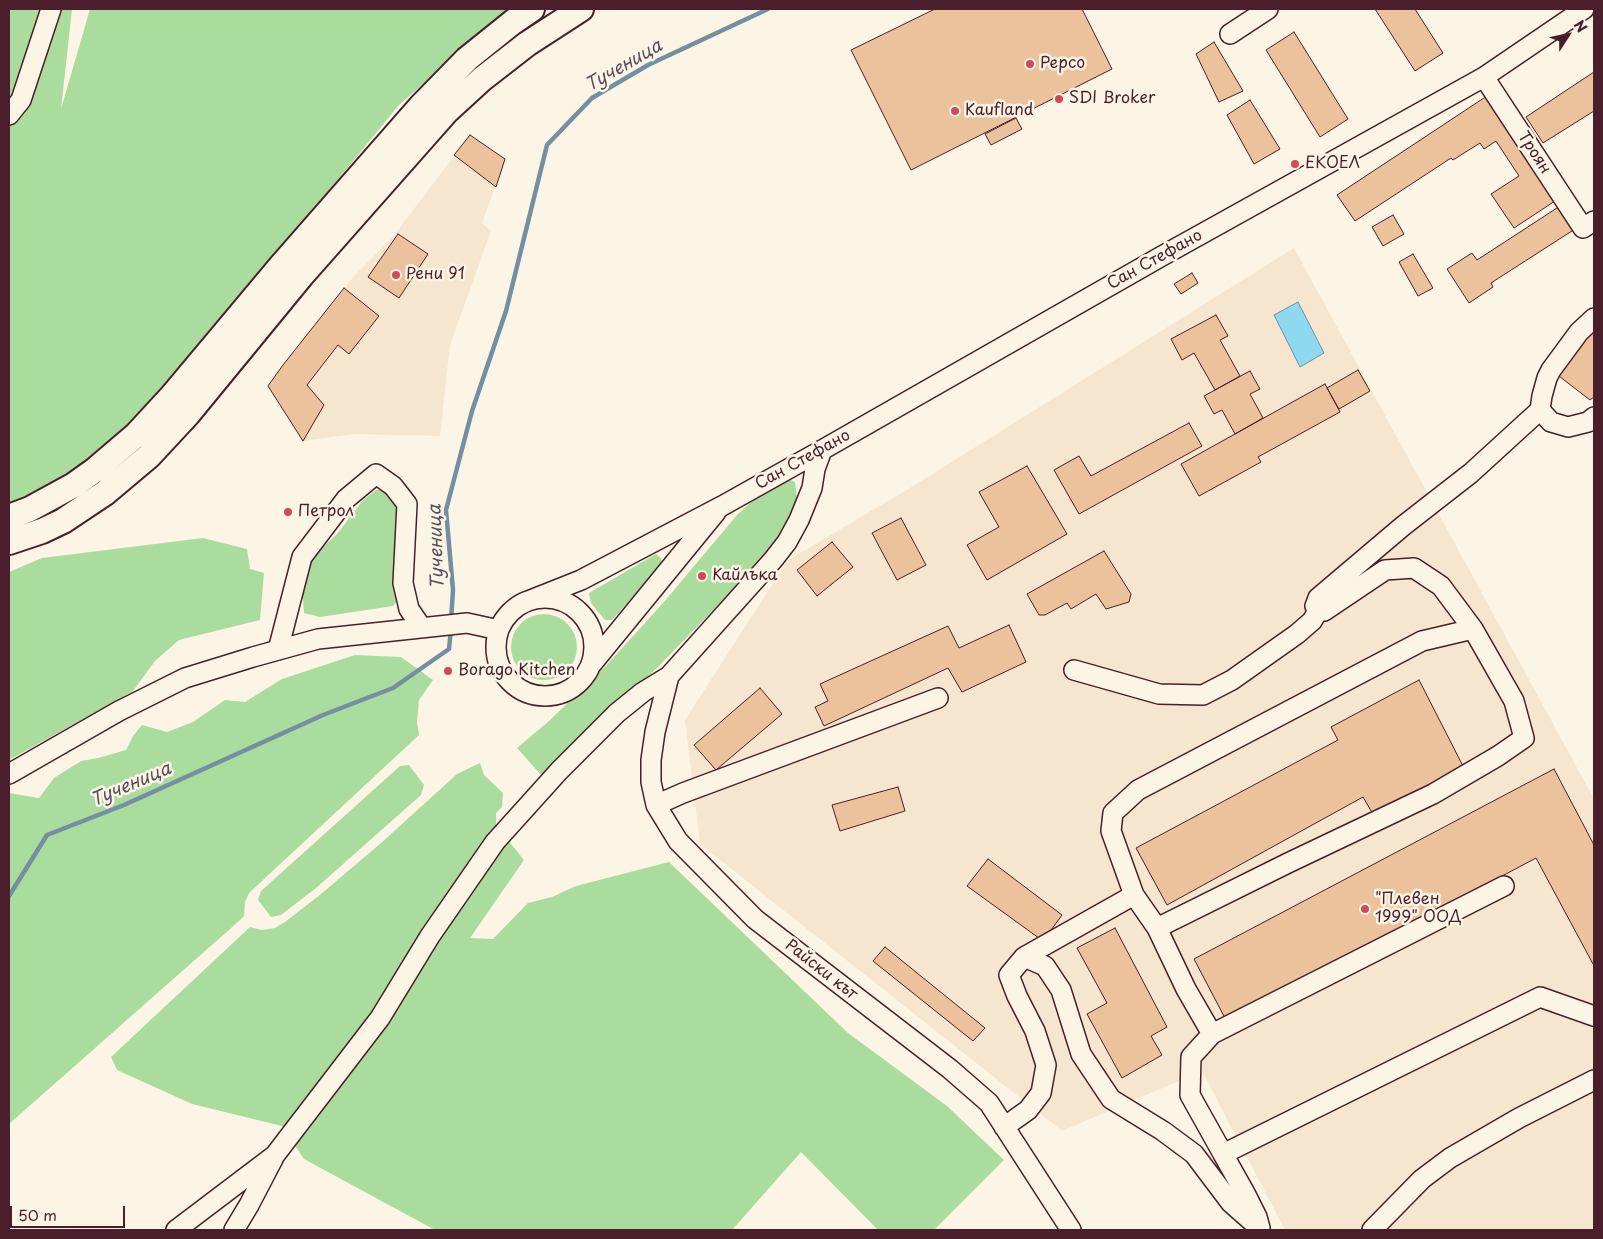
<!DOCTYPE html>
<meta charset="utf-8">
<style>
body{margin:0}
#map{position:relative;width:1603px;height:1239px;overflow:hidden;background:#fcf5e5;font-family:"Playpen Sans",sans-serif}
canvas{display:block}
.frame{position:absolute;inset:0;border:10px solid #4a1f2b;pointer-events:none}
.north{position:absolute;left:1543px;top:10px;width:50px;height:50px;-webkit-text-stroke:4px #fcf5e5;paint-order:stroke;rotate:55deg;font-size:14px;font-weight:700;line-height:20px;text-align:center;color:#4a1f2b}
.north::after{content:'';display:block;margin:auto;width:18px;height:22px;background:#4a1f2b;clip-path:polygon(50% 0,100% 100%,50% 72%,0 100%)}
.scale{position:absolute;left:10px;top:1206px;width:115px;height:22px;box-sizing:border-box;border:2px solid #4a1f2b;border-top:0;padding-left:6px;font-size:15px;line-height:18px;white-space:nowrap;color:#4a1f2b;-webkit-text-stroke:4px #fcf5e5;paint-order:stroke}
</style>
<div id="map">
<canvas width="1603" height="1239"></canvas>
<div class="frame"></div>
<div class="north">N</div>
<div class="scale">50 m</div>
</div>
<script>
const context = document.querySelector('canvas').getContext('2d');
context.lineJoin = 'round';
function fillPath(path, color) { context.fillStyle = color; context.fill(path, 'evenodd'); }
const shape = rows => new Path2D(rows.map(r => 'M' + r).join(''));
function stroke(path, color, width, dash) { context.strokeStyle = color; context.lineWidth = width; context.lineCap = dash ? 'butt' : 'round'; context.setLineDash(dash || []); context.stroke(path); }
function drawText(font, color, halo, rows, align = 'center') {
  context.font = font + ' "Playpen Sans",sans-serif'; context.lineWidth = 5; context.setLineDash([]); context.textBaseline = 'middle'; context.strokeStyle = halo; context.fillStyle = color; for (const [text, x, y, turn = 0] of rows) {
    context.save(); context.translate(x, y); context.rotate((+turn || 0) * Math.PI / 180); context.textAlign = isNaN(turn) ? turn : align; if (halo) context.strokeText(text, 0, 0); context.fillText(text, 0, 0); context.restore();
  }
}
fillPath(shape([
 [470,135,505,159,482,223,491,231,450,345,440,436,354,434,303,441,268,386,283,365,354,276,392,238],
 [1294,248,1594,799,1594,1230,1285,1230,1202,1071,1062,1131,700,844,685,720,788,560,910,488]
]), '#f7e6cf');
fillPath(shape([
 [9,9,72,9,61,109,90,9,509,9,399,105,147,412,97,456,50,487,9,506],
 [786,478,795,482,797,498,784,529,754,568,656,669,634,688,543,777,517,748,549,721,603,669,664,602,737,515,753,500],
 [376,490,383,490,390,494,396,503,399,514,397,601,393,606,320,617,304,613,302,588,310,559,337,534,363,500],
 [203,538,247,549,250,569,264,573,260,620,179,640,155,661,133,691,9,760,9,572,42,558],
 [656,554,661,558,662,564,612,620,605,620,591,603,589,593],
 '511 647a33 33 0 1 1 66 0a33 33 0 1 1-66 0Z',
 [355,655,401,657,433,680,419,700,417,722,419,735,249,893,245,902,244,916,239,921,9,1124,9,793,39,798,54,778,81,761,98,758,126,750,133,736,142,725,167,732,193,722,225,700,245,702,282,679],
 [480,763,484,775,503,793,502,807,496,813,496,825,524,860,470,938,493,939,528,903,552,897,576,886,669,862,848,1033,947,1106,1004,1160,934,1230,878,1230,801,1152,732,1230,435,1230,304,1159,282,1126,192,1104,117,1070,111,1057,250,927,262,930,275,928,285,922,321,894,381,843,457,774],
 [409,765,424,785,421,795,316,888,281,915,271,917,258,900,261,891,400,766]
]), '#aadc9d');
const water = shape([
 [1298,302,1324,353,1300,367,1274,315,1298,302]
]);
fillPath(water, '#8ed9ef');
stroke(water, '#738fa1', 1);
stroke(shape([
 [451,621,453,590,446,510,472,411,506,311,547,145,592,98,648,65,768,9],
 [9,896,47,835,124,805,323,715,393,688,449,649,451,629]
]), '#738fa1', 4.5);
const building = shape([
 [935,9,1082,9,1112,69,911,170,851,50,935,9],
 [1375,9,1415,9,1443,53,1415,71,1375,9],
 [1294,32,1348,119,1320,137,1266,50,1294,32],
 [1214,42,1243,91,1219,102,1196,54,1214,42],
 [1594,72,1594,111,1543,143,1526,117,1594,72],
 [1490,94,1555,201,1514,228,1491,194,1519,176,1496,141,1484,149,1480,143,1453,160,1451,158,1355,221,1337,195,1490,94],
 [1250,100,1280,149,1254,164,1227,115,1250,100],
 [1016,118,1022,129,991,145,985,134,1016,118],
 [470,135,505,159,496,187,454,155,470,135],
 [1560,206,1575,229,1491,283,1493,287,1469,303,1447,269,1472,253,1477,260,1560,206],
 [1393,215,1404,234,1383,246,1372,227,1393,215],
 [398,234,428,254,399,298,368,277,398,234],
 [1413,254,1433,288,1418,296,1399,262,1413,254],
 [1192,273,1198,283,1181,294,1174,284,1192,273],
 [344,288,379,316,349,354,338,345,307,385,324,405,303,441,268,386,283,365,344,288],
 [1216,315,1228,336,1220,340,1240,376,1215,390,1194,353,1182,360,1171,339,1216,315],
 [1594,327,1594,397,1590,400,1555,373,1594,327],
 [1358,370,1370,391,1339,409,1327,388,1358,370],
 [1250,371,1260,389,1250,394,1263,418,1235,434,1222,410,1214,414,1204,396,1250,371],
 [1325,384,1340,412,1258,457,1261,462,1199,496,1181,464,1325,384],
 [1189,423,1202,446,1079,514,1054,470,1079,456,1091,476,1189,423],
 [1027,466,1067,534,987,580,967,545,999,527,979,492,1027,466],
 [901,518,926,565,897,580,872,533,901,518],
 [832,542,853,567,817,596,797,570,832,542],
 [1104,551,1131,594,1129,602,1106,609,1096,594,1071,609,1067,603,1045,615,1039,615,1027,594,1104,551],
 [1009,625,1026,662,962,692,948,668,824,726,815,707,828,701,820,684,948,626,959,648,1009,625],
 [1419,680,1464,768,1374,816,1363,797,1167,905,1136,848,1338,740,1331,727,1419,680],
 [760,688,782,714,716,770,694,745,760,688],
 [1554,769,1594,845,1594,963,1593,964,1536,858,1227,1022,1194,959,1554,769],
 [898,787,905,811,840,831,832,805,898,787],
 [988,859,1062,915,1043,941,967,886,988,859],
 [1115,928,1167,1027,1151,1036,1162,1055,1122,1078,1087,1014,1107,1003,1077,948,1115,928],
 [885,947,985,1028,973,1041,873,961,885,947]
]);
fillPath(building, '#ecc29c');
stroke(building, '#4a1f2b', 1);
const minor = shape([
 [1230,34,1268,9],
 [1484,77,1583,228,1594,221],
 [9,115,21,100,51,9],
 [1594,318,1579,332,1551,370,1547,378,1542,396,1540,410,1551,422,1568,427,1588,422,1594,417],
 '496 647a49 49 0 1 1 98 0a49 49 0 1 1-98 0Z',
 [523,603,581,580,722,506,822,450,1162,256,1484,77,1584,9],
 [1473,629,1441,586,1414,568,1385,570,1324,611,1318,611,1315,606,1318,598,1403,526,1471,473,1540,410],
 [278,650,302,557,346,499,376,474,393,486,407,504,403,583,409,609,422,628],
 [591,665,716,512],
 [1074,670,1159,694,1203,695,1232,680,1297,634,1312,621,1318,611],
 [669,676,655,732,651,760,651,782,656,805,678,841,755,919,950,1069,989,1103,1071,1230],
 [9,774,119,711,185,678,253,657,318,639,467,623,499,630],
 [656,805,683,793,938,698],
 [1157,928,1134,895,1111,831,1113,813,1138,790,1422,641,1473,629,1514,701,1524,738,1498,756,1433,794,1288,863,1157,928,1186,989,1212,1034],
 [1024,957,1045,966,1061,990,1081,1054,1111,1099,1163,1131,1194,1154,1231,1203,1257,1226],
 [1004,1127,1028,1110,1041,1093,1046,1065,1035,1031,1017,996,1009,975,1024,957,1134,895],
 [1223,1154,1190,1095,1191,1057,1212,1034,1504,886],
 [1260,1228,1257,1217,1246,1195,1223,1154,1540,997,1594,1016],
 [176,1230,275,1155,380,1018,430,936,495,842,559,771,617,713,643,692,669,676,773,560,787,542,799,520,812,488,815,469,822,450],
 [234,1230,249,1205,273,1159],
 [1372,1230,1422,1179,1450,1158,1519,1118,1594,1080]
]);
const major = shape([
 [9,517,30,509,74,485,95,470,136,435,172,396,280,267,421,106,467,59,513,22,532,9],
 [9,542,42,531,63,521,105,493,149,456,188,414,302,275,446,112,482,79,527,44,581,9]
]);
stroke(minor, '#4a1f2b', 22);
stroke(major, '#4a1f2b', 28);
stroke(minor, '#fcf5e5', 19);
stroke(major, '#fcf5e5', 24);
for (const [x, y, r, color] of [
 [1030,64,5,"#d1495b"],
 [1059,99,5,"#d1495b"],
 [955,111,5,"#d1495b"],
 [1295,164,5,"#d1495b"],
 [396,275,5,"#d1495b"],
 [288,512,5,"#d1495b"],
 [702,576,5,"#d1495b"],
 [448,671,5,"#d1495b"],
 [1365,909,5,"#d1495b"]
]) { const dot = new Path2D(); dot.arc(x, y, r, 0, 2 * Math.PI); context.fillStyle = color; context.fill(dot); stroke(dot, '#fcf5e5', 2); }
drawText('16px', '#4a1f2b', '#fcf5e5', [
 ["Pepco",1040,64],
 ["SDI Broker",1069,99],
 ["Kaufland",965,111],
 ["ЕКОЕЛ",1305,164],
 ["Рени 91",406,275],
 ["Петрол",298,512],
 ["Кайлъка",712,576],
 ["Borago Kitchen",458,671],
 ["\"Плевен",1375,900],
 ["1999\" ООД",1375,918]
], 'left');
drawText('16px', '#4a1f2b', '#fcf5e5', [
 ["Троян",1534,153,57],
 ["Сан Стефано",1155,260,-29],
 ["Сан Стефано",803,460,-29],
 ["Райски кът",821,970,38]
]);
drawText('italic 18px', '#5b4e5c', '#fcf5e5', [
 ["Тученица",624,66,-30],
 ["Тученица",437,547,-92],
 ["Тученица",131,785,-23]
]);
</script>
